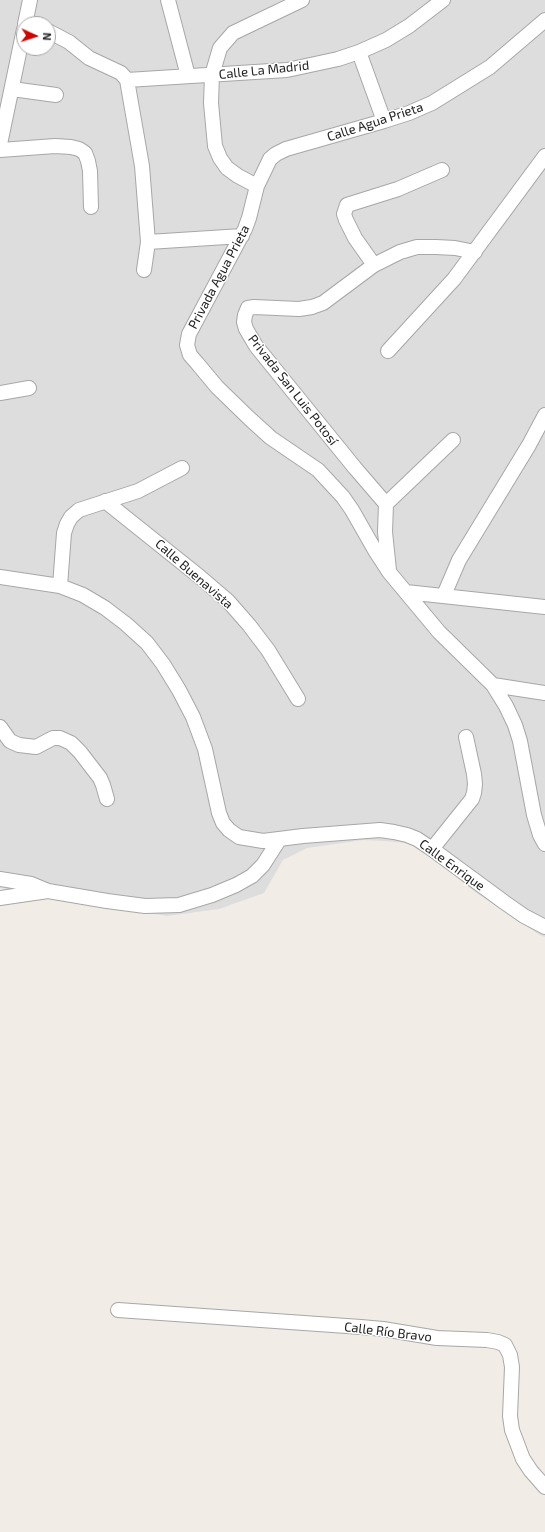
<!DOCTYPE html>
<meta charset="utf-8">
<style>
body{margin:0}
#map{position:relative;width:545px;height:1532px;overflow:hidden;background:#f1ede6;font-family:"Exo 2",sans-serif}
canvas{display:block}
.north{position:absolute;left:16px;top:16px;width:40px;height:40px;box-sizing:border-box;background:#fff;border:1px solid #a6a6a6;border-radius:50%;rotate:93deg;font-size:11px;font-weight:700;line-height:16px;text-align:center;color:#202020}
.north::after{content:'';display:block;margin:auto;width:14px;height:18px;background:#cf0500;clip-path:polygon(50% 0,100% 100%,50% 72%,0 100%)}
</style>
<div id="map">
<canvas width="545" height="1532"></canvas>
<div class="north">N</div>
</div>
<script>
const context = document.querySelector('canvas').getContext('2d');
context.lineJoin = 'round';
function fillPath(path, color) { context.fillStyle = color; context.fill(path, 'evenodd'); }
const shape = rows => new Path2D(rows.map(r => 'M' + r).join(''));
function stroke(path, color, width, dash) { context.strokeStyle = color; context.lineWidth = width; context.lineCap = dash ? 'butt' : 'round'; context.setLineDash(dash || []); context.stroke(path); }
function drawText(font, color, halo, rows, align = 'center') {
  context.font = font + ' "Exo 2",sans-serif'; context.lineWidth = 3; context.setLineDash([]); context.textBaseline = 'middle'; context.strokeStyle = halo; context.fillStyle = color; for (const [text, x, y, turn = 0] of rows) {
    context.save(); context.translate(x, y); context.rotate((+turn || 0) * Math.PI / 180); context.textAlign = isNaN(turn) ? turn : align; if (halo) context.strokeText(text, 0, 0); context.fillText(text, 0, 0); context.restore();
  }
}
fillPath(shape([
 [0,0,545,0,545,937,541,936,475,892,424,851,406,843,384,841,363,840,307,848,283,860,264,893,219,909,167,916,0,888],
 [24,24,48,24,48,48,24,48]
]), '#dedddd');
const minor = shape([
 [168,0,188,76],
 [545,20,490,67,432,103,409,113,384,121,286,149,276,154,270,159,257,186,249,218,245,229,189,334,187,345,190,355,197,363,217,387,250,419,271,438,318,470,343,497,352,510,376,552,389,572,439,632,493,685,506,706,515,725,520,741,534,815,540,835,545,844],
 [25,24,30,0],
 [48,31,69,42,89,58,121,73,127,80,142,166,148,242,144,270],
 [359,52,384,121],
 [127,80,287,70,338,59,359,52,386,40,409,26,443,0],
 [12,89,56,95],
 [0,144,24,29],
 [0,150,55,146,71,147,79,149,85,153,88,161,90,171,91,207],
 [257,186,238,176,227,168,220,158,215,146,211,103,212,75,220,48,233,33,302,0],
 [148,242,242,236],
 [374,265,355,238,346,220,344,214,347,205,398,189,442,170],
 [388,351,454,279,545,156],
 [0,393,29,388],
 [105,501,200,577,228,601,249,625,268,650,298,699],
 [386,504,453,440],
 [389,570,385,532,386,504,355,468,256,346,246,329,244,322,245,315,248,308,254,307,299,309,312,307,323,303,374,265,400,252,417,247,436,247,455,248,475,252],
 [0,577,60,586,83,595,105,608,126,624,147,643,163,664,179,690,193,717,205,749,219,813,223,823,229,830,239,837,263,841,303,836,380,830,394,832,407,835,417,839,432,849,504,902,524,916,545,927],
 [60,586,64,533,67,524,71,517,79,510,138,491,182,468],
 [406,592,545,607],
 [444,595,459,560,529,445,545,415],
 [493,685,545,693],
 [0,727,10,741,19,745,36,747,53,738,60,738,71,743,80,752,100,778,103,785,107,799],
 [432,849,472,799,474,793,475,784,474,774,466,737],
 [0,879,31,884,48,891,107,901,145,906,179,905,212,895,236,885,252,876,263,865,279,840],
 [0,898,48,891],
 [118,1310,361,1327,383,1329,437,1338,487,1340,498,1342,505,1345,510,1355,512,1367,510,1416,512,1430,523,1459,531,1471,545,1487]
]);
stroke(minor, '#a7a7a7', 16);
stroke(minor, '#fff', 14);
drawText('13px', '#202020', '#fff', [
 ["Calle La Madrid",264,70,-6],
 ["Calle Agua Prieta",375,122,-18],
 ["Privada Agua Prieta",219,277,-62],
 ["Privada San Luis Potosí",293,390,52],
 ["Calle Buenavista",194,574,41],
 ["Calle Enrique",452,865,36],
 ["Calle Río Bravo",388,1332,7]
]);
</script>
